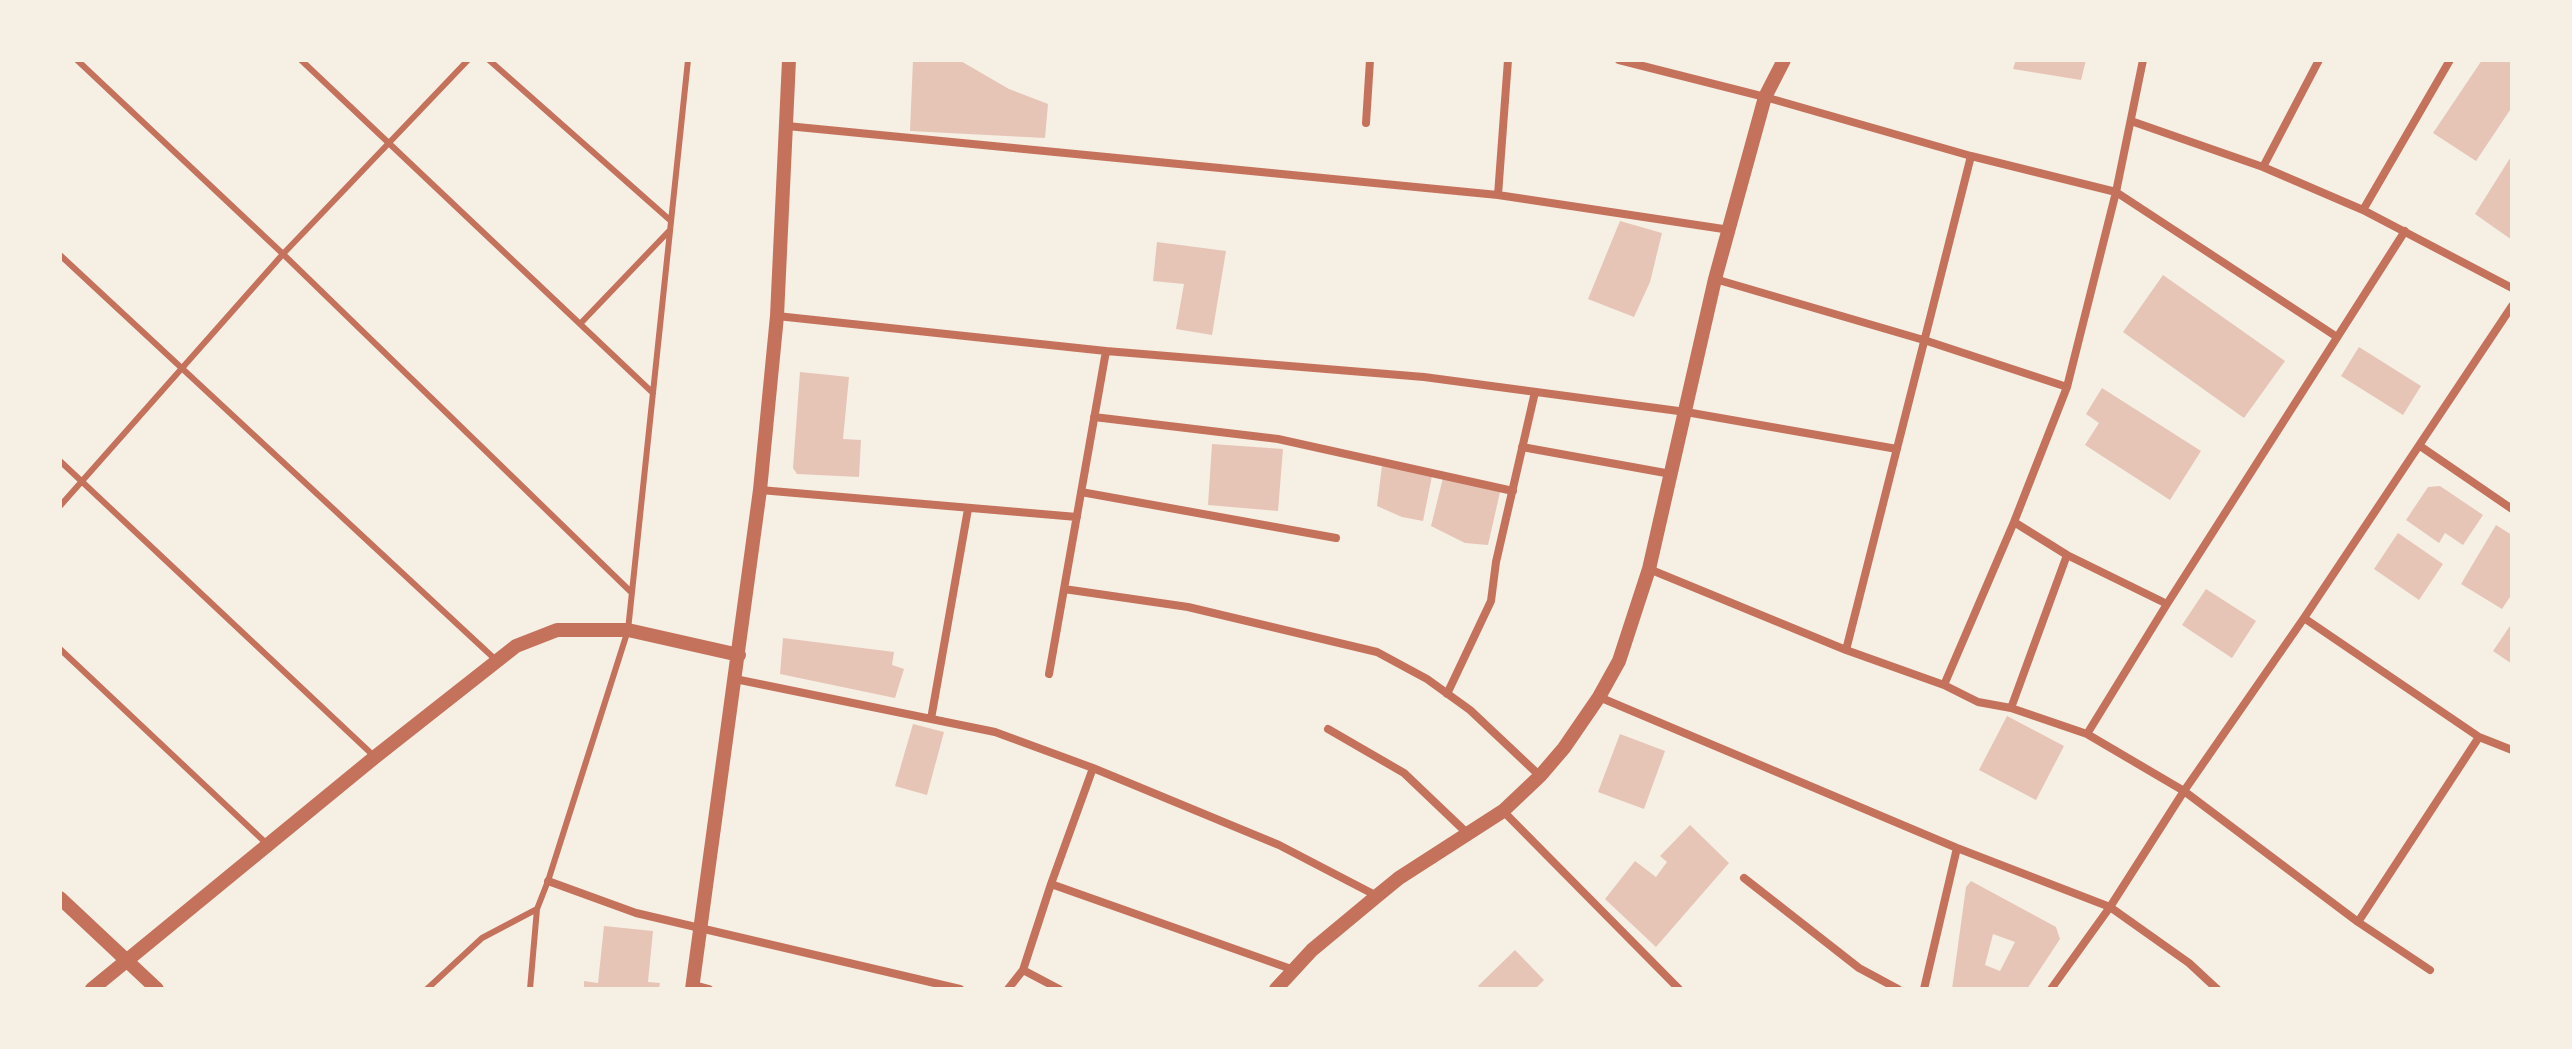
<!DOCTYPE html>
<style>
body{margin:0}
#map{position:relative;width:2572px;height:1049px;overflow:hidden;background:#f6efe4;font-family:"IBM Plex Sans",sans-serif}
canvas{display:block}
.frame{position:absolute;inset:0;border:62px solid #f6efe4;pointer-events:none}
</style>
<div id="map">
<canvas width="2572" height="1049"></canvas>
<div class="frame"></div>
</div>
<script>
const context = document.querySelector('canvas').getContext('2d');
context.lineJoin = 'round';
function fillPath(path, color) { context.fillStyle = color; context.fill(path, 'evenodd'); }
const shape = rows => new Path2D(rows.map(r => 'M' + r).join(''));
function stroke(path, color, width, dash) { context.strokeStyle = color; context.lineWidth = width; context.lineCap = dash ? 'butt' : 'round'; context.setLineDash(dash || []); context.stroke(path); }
fillPath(shape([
 [913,60,959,60,1009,89,1048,104,1045,138,910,131],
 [2016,60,2086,60,2081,80,2013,69],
 [2482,60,2512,60,2512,107,2476,161,2433,133],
 [2512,155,2512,240,2475,214],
 [1620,221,1662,233,1650,282,1634,317,1588,299],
 [1157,242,1226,251,1212,335,1176,329,1184,284,1153,281],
 [2163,275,2285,361,2244,418,2123,332],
 [2359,347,2421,386,2403,415,2341,376],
 [800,372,849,377,843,439,861,440,859,477,797,474,793,468],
 [2102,388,2201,451,2170,500,2085,445,2099,423,2086,414],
 [1212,444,1283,449,1278,511,1208,505],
 [1382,466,1432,476,1423,521,1402,517,1377,506],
 [1443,478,1500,492,1488,545,1465,543,1431,526],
 [2440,486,2483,515,2463,545,2445,533,2439,543,2406,520,2428,487],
 [2496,525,2512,535,2512,594,2502,609,2461,584],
 [2398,533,2443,564,2419,600,2374,569],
 [2206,589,2256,621,2232,658,2182,625],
 [2512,623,2512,664,2493,651],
 [783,638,894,652,892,665,904,669,895,698,780,674],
 [2007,716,2064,746,2036,800,1979,770],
 [913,724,944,732,927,795,895,786],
 [1620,734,1665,751,1644,809,1598,792],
 [1690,825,1729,863,1656,947,1605,899,1635,861,1656,877,1667,862,1660,856],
 [1971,881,2056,927,2060,939,2027,989,1952,989,1966,887],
 [1993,934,2015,942,2000,971,1985,965],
 [604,926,653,931,648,982,660,983,659,989,584,989,584,981,598,983],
 [1515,950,1544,980,1535,989,1480,989,1478,986]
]), '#e6c5b7');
stroke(shape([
 [77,60,283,254,631,592],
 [301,60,653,393],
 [489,60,671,221],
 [60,255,497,661],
 [580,324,669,231],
 [60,461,375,757],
 [60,506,283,254,468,60],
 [60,649,267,844],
 [427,989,482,938,537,909],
 [530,989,537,909,548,881,628,630,688,60]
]), '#c5725c', 6);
stroke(shape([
 [1619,60,1765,97,1971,156,2116,192,2337,337],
 [2131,121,2263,167,2363,210,2512,288],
 [1366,123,1370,60],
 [787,126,1498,195,1730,230],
 [2263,167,2319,60],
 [1498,195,1508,60],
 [2363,210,2450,60],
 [1715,279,1927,341,2067,387],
 [777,316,1106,351,1424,377,1686,412,1897,449],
 [1094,417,1278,439,1513,491],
 [2420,446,2512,509],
 [1522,447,1671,474],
 [760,490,1077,517],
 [1081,492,1336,538],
 [2014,522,2067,555,2167,604],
 [1649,569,1846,650,1944,685,1978,702,2011,708,2087,734,2184,791,2358,922,2430,970],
 [1064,589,1188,607,1377,652,1427,679,1470,710,1540,776],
 [2304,618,2479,737,2512,750],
 [1846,650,1971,156],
 [1049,674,1106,351],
 [735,679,995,732,1093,768,1279,845,1377,896],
 [1944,685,2014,522,2067,387,2116,192,2143,60],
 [1447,694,1491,601,1496,562,1535,392],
 [1599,697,1957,848,2110,907,2189,963,2217,989],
 [2011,708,2067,555],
 [931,719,968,509],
 [1328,729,1404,773,1468,834],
 [2087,734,2167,604,2405,231],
 [1093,768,1051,884,1294,970],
 [1503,811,1679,989],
 [1744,878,1859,968,1898,989],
 [548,881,636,913,960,989],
 [2358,922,2479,737],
 [1023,970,1059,989],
 [694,985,709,989],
 [1008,989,1023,970,1051,884],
 [1924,989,1957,848],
 [2051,989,2110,907,2184,791,2304,618,2512,306]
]), '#c5725c', 8);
stroke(shape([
 [60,898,157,989],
 [92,989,375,757,516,646,557,630,628,630,739,655],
 [692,989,760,490,777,316,789,60],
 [1276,989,1312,950,1377,896,1399,878,1503,811,1540,776,1564,748,1599,697,1619,661,1649,569,1715,279,1765,97,1784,60]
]), '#c5725c', 14);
</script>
